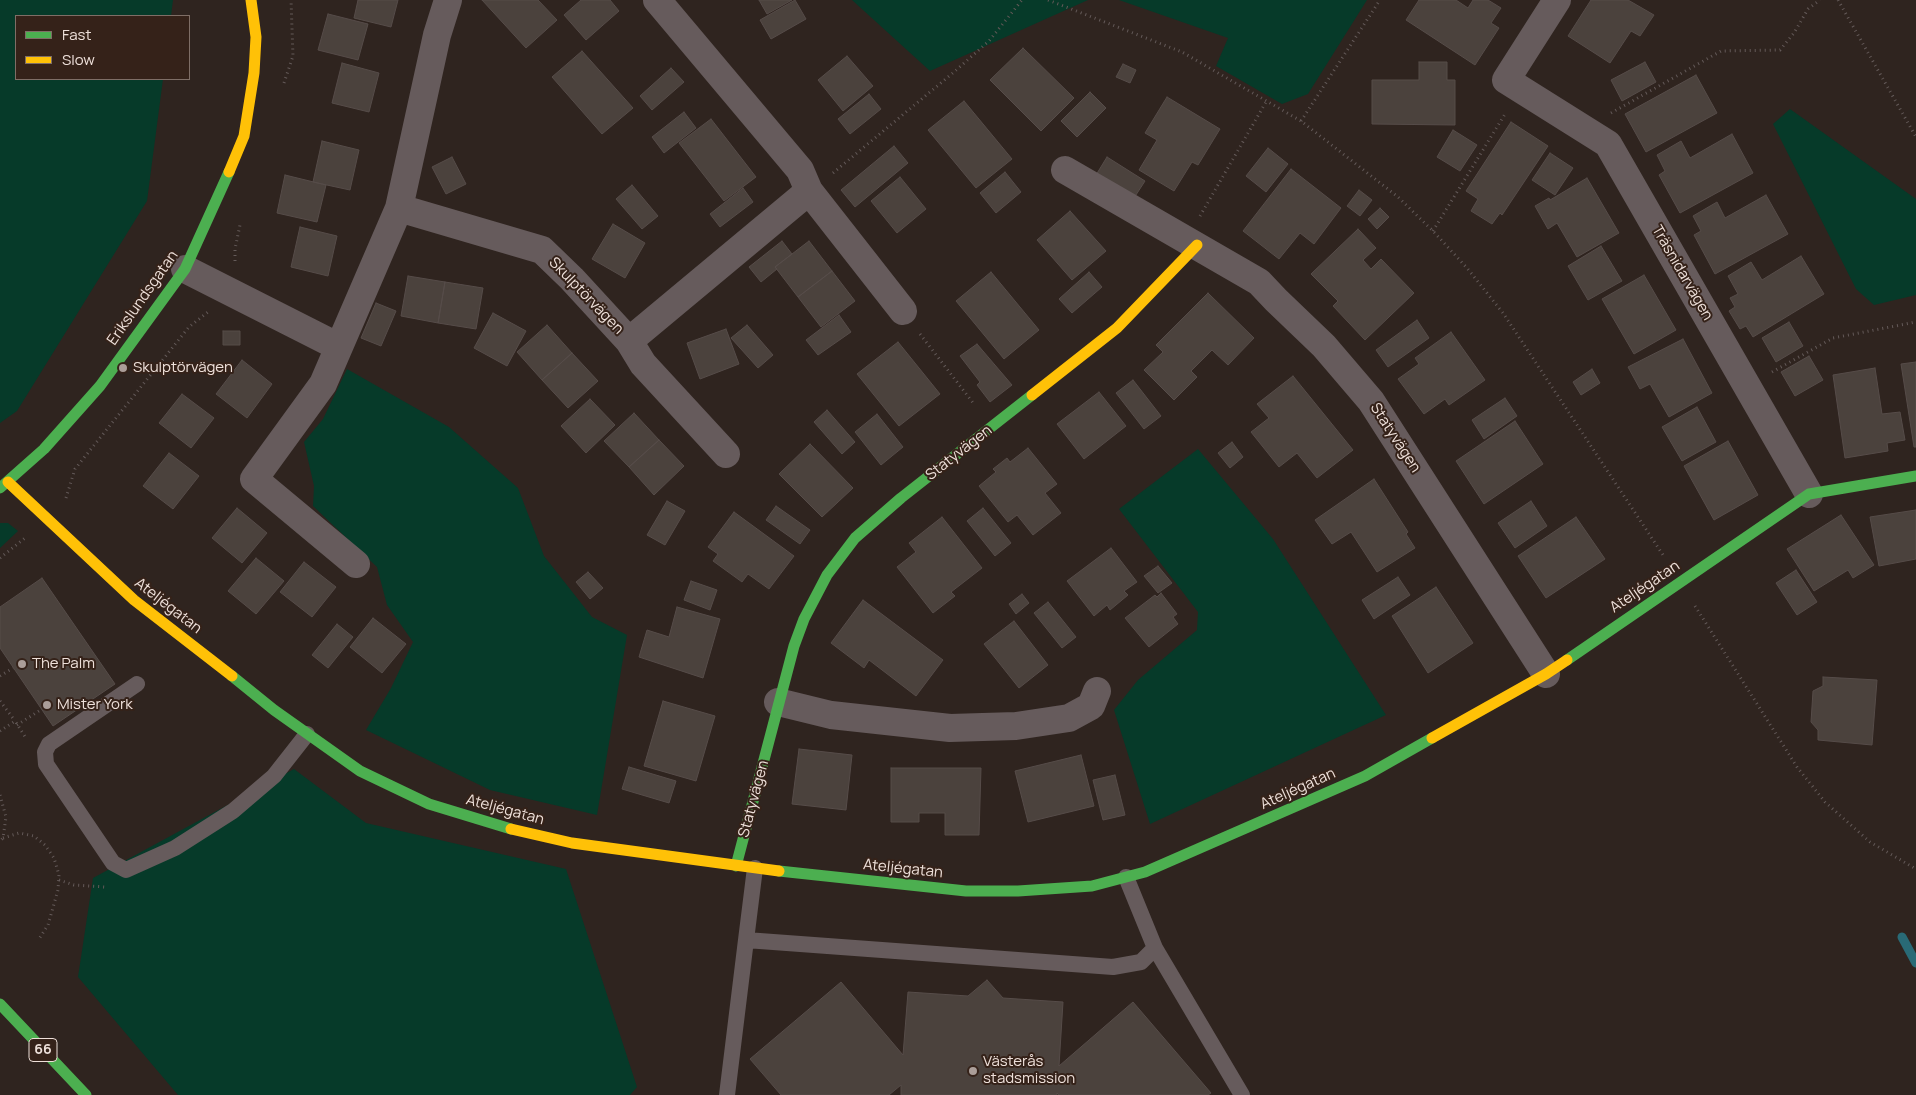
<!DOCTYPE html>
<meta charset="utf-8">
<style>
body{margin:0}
#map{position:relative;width:1916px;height:1095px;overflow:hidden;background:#2f241f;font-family:Manrope,sans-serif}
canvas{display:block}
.legend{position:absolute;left:15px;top:15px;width:175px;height:65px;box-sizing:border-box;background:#352219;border:1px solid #7f6e66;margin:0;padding:6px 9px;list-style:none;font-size:15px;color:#eee0da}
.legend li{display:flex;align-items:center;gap:10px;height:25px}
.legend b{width:25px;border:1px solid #7f6e66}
</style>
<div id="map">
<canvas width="1916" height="1095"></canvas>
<ul class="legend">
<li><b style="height:6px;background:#4caf50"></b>Fast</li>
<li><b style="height:6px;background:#ffc107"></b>Slow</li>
</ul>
</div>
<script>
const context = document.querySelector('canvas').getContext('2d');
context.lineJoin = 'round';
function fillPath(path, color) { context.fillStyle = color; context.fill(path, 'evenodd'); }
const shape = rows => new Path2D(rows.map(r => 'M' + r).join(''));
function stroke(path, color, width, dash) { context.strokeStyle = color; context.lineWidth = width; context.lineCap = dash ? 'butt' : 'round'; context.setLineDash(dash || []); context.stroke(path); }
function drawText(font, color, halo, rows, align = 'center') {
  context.font = font + ' Manrope,sans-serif'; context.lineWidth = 4; context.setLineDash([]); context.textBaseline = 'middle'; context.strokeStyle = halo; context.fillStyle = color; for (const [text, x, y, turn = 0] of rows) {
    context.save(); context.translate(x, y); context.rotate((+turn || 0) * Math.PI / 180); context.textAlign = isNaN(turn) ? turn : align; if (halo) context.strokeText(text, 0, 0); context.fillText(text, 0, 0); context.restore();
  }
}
fillPath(shape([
 [0,0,173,0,171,16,16,16,16,79,163,79,147,201,17,411,0,423],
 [852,0,1088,0,930,71],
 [1119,0,1367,0,1308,94,1282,104,1216,66,1228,38],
 [1790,109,1916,199,1916,295,1874,305,1856,289,1773,124],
 [347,369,449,427,518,488,544,556,592,617,627,635,597,815,490,790,366,730,391,688,413,642,387,605,377,567,313,506,314,486,304,442,323,419],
 [1198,449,1273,539,1386,715,1150,824,1114,710,1138,680,1197,630,1198,612,1119,509],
 [0,523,8,523,18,531,0,548],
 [294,769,366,823,566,869,637,1087,630,1095,178,1095,78,977,93,878]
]), '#063a29');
stroke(shape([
 [1902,937,1916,963]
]), '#296a76', 9);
const building = shape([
 [358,0,398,0,391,27,354,18,358,0],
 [482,0,538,0,557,20,526,48,482,0],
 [581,0,610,0,619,11,586,40,564,15,581,0],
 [759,0,792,0,767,14,759,0],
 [795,0,806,19,771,39,760,20,795,0],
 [1419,0,1456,0,1468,8,1473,0,1488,0,1501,8,1491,23,1499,28,1475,65,1406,20,1419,0],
 [1591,0,1628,0,1654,15,1640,36,1631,31,1610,63,1568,36,1591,0],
 [328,14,368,24,358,60,318,50,328,14],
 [1023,48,1074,98,1041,131,990,80,1023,48],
 [582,51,633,108,602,134,552,77,582,51],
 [847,56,873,86,843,111,818,80,847,56],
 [1419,62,1447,62,1447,80,1455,80,1455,125,1372,124,1372,80,1419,80,1419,62],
 [1645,62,1656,82,1622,101,1611,80,1645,62],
 [342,63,379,73,369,112,332,103,342,63],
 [1123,64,1136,70,1130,83,1116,77,1123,64],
 [671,68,684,82,652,110,640,96,671,68],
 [1696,75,1717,113,1646,152,1625,114,1696,75],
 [1090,92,1106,108,1077,137,1061,121,1090,92],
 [869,94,881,109,850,134,838,119,869,94],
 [1167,97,1220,129,1198,165,1192,162,1174,191,1139,170,1157,140,1145,133,1167,97],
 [964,101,1012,159,976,188,928,130,964,101],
 [684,112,696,128,664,153,652,137,684,112],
 [711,119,756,177,724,201,679,143,711,119],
 [1511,122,1548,146,1502,215,1500,213,1492,224,1471,211,1478,199,1466,191,1511,122],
 [1453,130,1477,145,1460,171,1437,157,1453,130],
 [1732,134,1753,173,1680,213,1659,175,1665,171,1657,155,1681,141,1690,158,1732,134],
 [322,141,359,150,350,190,313,182,322,141],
 [894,146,908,163,855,207,841,190,894,146],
 [1268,148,1288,164,1266,192,1246,176,1268,148],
 [1550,153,1573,168,1555,195,1532,180,1550,153],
 [452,157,466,184,446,194,432,167,452,157],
 [1107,157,1145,181,1134,198,1096,175,1107,157],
 [1291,169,1341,208,1314,244,1300,233,1279,259,1243,231,1291,169],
 [1005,172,1021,192,996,213,980,193,1005,172],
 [285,175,326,185,317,222,277,213,285,175],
 [900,177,926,209,897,233,871,201,900,177],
 [1587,178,1619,233,1577,257,1557,223,1548,229,1535,206,1549,198,1550,200,1587,178],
 [632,185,658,216,642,229,616,199,632,185],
 [743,188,753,202,720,227,710,214,743,188],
 [1359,190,1372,200,1360,216,1347,206,1359,190],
 [1766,195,1788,234,1715,274,1694,235,1701,231,1693,216,1717,202,1725,218,1766,195],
 [1380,208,1389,217,1377,229,1368,219,1380,208],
 [1070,211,1106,251,1072,280,1037,240,1070,211],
 [613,224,645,243,625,278,592,259,613,224],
 [300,227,337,236,328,276,291,267,300,227],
 [1358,229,1376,248,1363,260,1371,269,1381,259,1414,293,1365,340,1333,306,1338,301,1311,274,1358,229],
 [782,241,792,254,775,267,777,269,761,282,749,267,782,241],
 [809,241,832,271,798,297,775,267,809,241],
 [1601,246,1622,281,1588,300,1568,266,1601,246],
 [1801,256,1824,294,1753,337,1746,326,1740,329,1729,311,1735,307,1730,298,1738,294,1728,276,1751,262,1762,280,1801,256],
 [832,271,855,301,821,327,798,297,832,271],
 [991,272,1039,330,1004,359,956,301,991,272],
 [1089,272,1102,287,1072,313,1059,299,1089,272],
 [1644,275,1676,330,1634,354,1602,299,1644,275],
 [408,276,445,282,438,323,401,316,408,276],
 [445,282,483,288,476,329,438,323,445,282],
 [1208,293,1254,338,1228,365,1212,350,1191,371,1197,377,1174,400,1144,370,1163,352,1156,345,1208,293],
 [376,303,396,311,381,346,361,338,376,303],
 [493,313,526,331,507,366,474,348,493,313],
 [839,315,851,332,818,355,806,340,839,315],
 [1417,320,1429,338,1388,367,1376,350,1417,320],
 [1789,322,1803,346,1776,362,1762,338,1789,322],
 [547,325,572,353,542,380,517,352,547,325],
 [747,325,773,355,758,368,731,338,747,325],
 [726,329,739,364,700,379,687,343,726,329],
 [223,331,240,331,240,345,223,345,223,331],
 [1451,332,1485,380,1449,405,1445,399,1424,414,1398,379,1419,364,1415,358,1451,332],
 [1683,339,1712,393,1669,417,1650,384,1640,389,1628,367,1683,339],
 [898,342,940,394,899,426,857,374,898,342],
 [977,344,1012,385,990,402,977,385,980,382,960,356,977,344],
 [572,353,598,381,568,408,542,380,572,353],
 [1809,356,1823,380,1795,396,1781,372,1809,356],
 [242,360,272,384,247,418,216,394,242,360],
 [1916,362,1916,447,1914,447,1901,364,1916,362],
 [1875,368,1882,414,1900,412,1905,440,1887,443,1888,451,1845,458,1833,375,1875,368],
 [1592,369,1600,383,1581,395,1573,382,1592,369],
 [1293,376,1353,450,1317,478,1297,453,1279,467,1251,432,1269,418,1257,404,1293,376],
 [1133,380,1161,416,1144,429,1116,393,1133,380],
 [1099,392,1126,426,1084,459,1057,424,1099,392],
 [182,394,214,418,191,448,159,423,182,394],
 [1505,398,1517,416,1484,439,1472,420,1505,398],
 [590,399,615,425,586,453,561,426,590,399],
 [1697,407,1716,442,1682,461,1662,427,1697,407],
 [827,410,855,442,842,454,814,422,827,410],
 [634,413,659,440,629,467,604,441,634,413],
 [877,414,903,447,881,465,855,432,877,414],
 [1515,421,1543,464,1484,504,1456,461,1515,421],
 [659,440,684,466,654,495,629,467,659,440],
 [1728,441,1758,495,1714,520,1684,466,1728,441],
 [1232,442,1243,457,1230,468,1218,453,1232,442],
 [810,444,853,488,822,517,779,474,810,444],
 [1028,448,1057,484,1045,493,1061,513,1033,535,1017,515,1008,522,979,486,996,472,993,469,1007,458,1010,462,1028,448],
 [169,453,199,476,173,509,143,486,169,453],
 [1374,479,1408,532,1406,534,1415,548,1377,572,1351,532,1332,544,1315,520,1374,479],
 [667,501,685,511,665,545,647,535,667,501],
 [1531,501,1547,526,1515,548,1498,523,1531,501],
 [776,506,810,530,800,544,766,520,776,506],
 [237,508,267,533,242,563,212,538,237,508],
 [983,508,1011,543,995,556,967,521,983,508],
 [1916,510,1916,559,1879,566,1870,517,1916,510],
 [734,512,794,556,769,589,748,574,742,582,713,561,718,554,708,547,734,512],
 [1841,515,1874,565,1853,578,1848,570,1814,591,1787,549,1841,515],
 [942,517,982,568,951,592,955,596,933,613,897,567,916,552,909,543,942,517],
 [1576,517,1605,559,1546,598,1518,556,1576,517],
 [1111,548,1137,582,1124,591,1128,595,1110,610,1107,605,1094,616,1067,581,1111,548],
 [256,558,284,581,256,614,228,591,256,558],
 [304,562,336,587,312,617,280,592,304,562],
 [1158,566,1172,583,1158,593,1144,576,1158,566],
 [1796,570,1817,602,1797,615,1776,583,1796,570],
 [588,572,603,588,590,599,576,582,588,572],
 [1398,577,1410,595,1374,619,1362,600,1398,577],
 [42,578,115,684,53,726,0,648,0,607,42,578],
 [691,581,717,590,710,610,684,600,691,581],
 [1436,587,1473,643,1428,673,1392,616,1436,587],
 [1161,593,1177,614,1173,617,1178,624,1149,647,1125,618,1155,595,1157,597,1161,593],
 [1022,594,1029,603,1016,614,1009,604,1022,594],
 [863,600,943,660,916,696,869,660,864,668,831,643,863,600],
 [1048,602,1076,637,1062,648,1034,613,1048,602],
 [677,607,720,619,703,678,639,657,647,630,669,637,677,607],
 [373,618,406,644,382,673,350,647,373,618],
 [1014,621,1048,665,1019,688,984,644,1014,621],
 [337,624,353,637,328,668,312,655,337,624],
 [1823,677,1877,680,1872,745,1818,740,1818,730,1811,722,1813,691,1823,686,1823,677],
 [663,701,715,716,696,781,644,766,663,701],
 [799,749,852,755,846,810,792,804,799,749],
 [1081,755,1094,806,1028,822,1015,771,1081,755],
 [629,767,676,781,669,803,622,789,629,767],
 [891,768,981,768,979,835,945,835,945,813,919,813,919,822,891,822,891,768],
 [1115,775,1125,815,1103,820,1093,780,1115,775],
 [987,980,1003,998,1063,1002,1059,1066,1133,1002,1211,1093,1208,1095,1059,1095,1057,1093,1057,1095,901,1095,901,1085,889,1095,781,1095,750,1059,841,982,903,1055,908,992,968,996,987,980]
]);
fillPath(building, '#4b423d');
stroke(building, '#564c49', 1);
stroke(shape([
 [1048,0,1182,52,1301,121,1398,197,1433,231,1467,268,1503,313,1665,558],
 [1838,0,1916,137],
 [284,83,293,56,291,0],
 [1611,113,1721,51,1780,50,1794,33,1808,9,1820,0],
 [1301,121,1380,0],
 [833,173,954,72,989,41,1022,0],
 [1200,216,1266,102],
 [1433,231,1505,114],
 [235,261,235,249,240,225],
 [920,334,974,404],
 [1772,372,1833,338,1916,322],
 [66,498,75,469,189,327,208,312],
 [0,558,25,538],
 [1695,606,1797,767,1825,802,1870,842,1916,869],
 [0,676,13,668],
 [0,701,15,721],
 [17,725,42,709],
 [0,731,15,721,26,738],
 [0,795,6,817,3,838,0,841],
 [3,838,19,833,34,836,45,845,54,858,59,875,58,890,48,925,39,939],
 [59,880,74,885,105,887]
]), '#645a59', 3, [1, 4]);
stroke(shape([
 [137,684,49,744,45,752,46,764,113,863,126,870,175,848,233,811,274,776,307,734],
 [755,868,746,940,1113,967,1141,962,1155,948,1126,877],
 [1155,948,1242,1095],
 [727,1095,746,940]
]), '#665b5c', 16);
stroke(shape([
 [1557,0,1506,80,1608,144,1809,494],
 [1065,170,1259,282,1276,300,1324,346,1371,401,1546,674],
 [809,191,903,311],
 [399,208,542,250,572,279,629,341,809,191,800,170,657,0],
 [185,269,339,347],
 [629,341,643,364,726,454],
 [356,564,254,479,323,384,399,208,437,35,448,0],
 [778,702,831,715,950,728,1016,726,1069,718,1091,706,1097,691]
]), '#665b5c', 28);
stroke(shape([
 [0,488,44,449,100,386,185,269,229,172],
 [1567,660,1809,494,1916,476],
 [232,676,274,710,360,771,429,804,511,829],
 [736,866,794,646,804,619,827,575,855,538,901,498,1032,395],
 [779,871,966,891,1018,891,1092,886,1145,872,1365,776,1432,738],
 [0,1004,86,1095]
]), '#4caf50', 11);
stroke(shape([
 [229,172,244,136,254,73,256,37,251,0],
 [1032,395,1117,328,1197,245],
 [8,482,134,600,232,676],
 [1432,738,1546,674,1567,660],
 [511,829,572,843,779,871]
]), '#ffc107', 11);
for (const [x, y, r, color] of [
 [123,368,5,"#ab9e99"],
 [22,664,5,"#ab9e99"],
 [47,705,5,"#ab9e99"],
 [973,1071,5,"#ab9e99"]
]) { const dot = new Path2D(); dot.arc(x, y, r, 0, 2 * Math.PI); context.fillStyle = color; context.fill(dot); stroke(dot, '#352219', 2); }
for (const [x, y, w] of [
 [43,1050,28]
]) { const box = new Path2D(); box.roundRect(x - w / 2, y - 11.5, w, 23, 4); context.fillStyle = '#352219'; context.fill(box); stroke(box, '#eee0da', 1); }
drawText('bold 14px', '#eee0da', null, [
 ["66",43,1050]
]);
drawText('15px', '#eee0da', '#352219', [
 ["Träsnidarvägen",1682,273,60],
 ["Skulptörvägen",586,296,46],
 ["Erikslundsgatan",143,298,-55],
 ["Statyvägen",1395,438,57],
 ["Statyvägen",959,453,-38],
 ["Ateljégatan",1645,587,-34],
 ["Ateljégatan",168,606,38],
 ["Ateljégatan",1298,789,-24],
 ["Statyvägen",754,799,-75],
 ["Ateljégatan",505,810,15],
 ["Ateljégatan",903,869,6]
]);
drawText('15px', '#eee0da', '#352219', [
 ["Skulptörvägen",133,368],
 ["The Palm",32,664],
 ["Mister York",57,705],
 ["Västerås",983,1062],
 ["stadsmission",983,1079]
], 'left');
</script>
